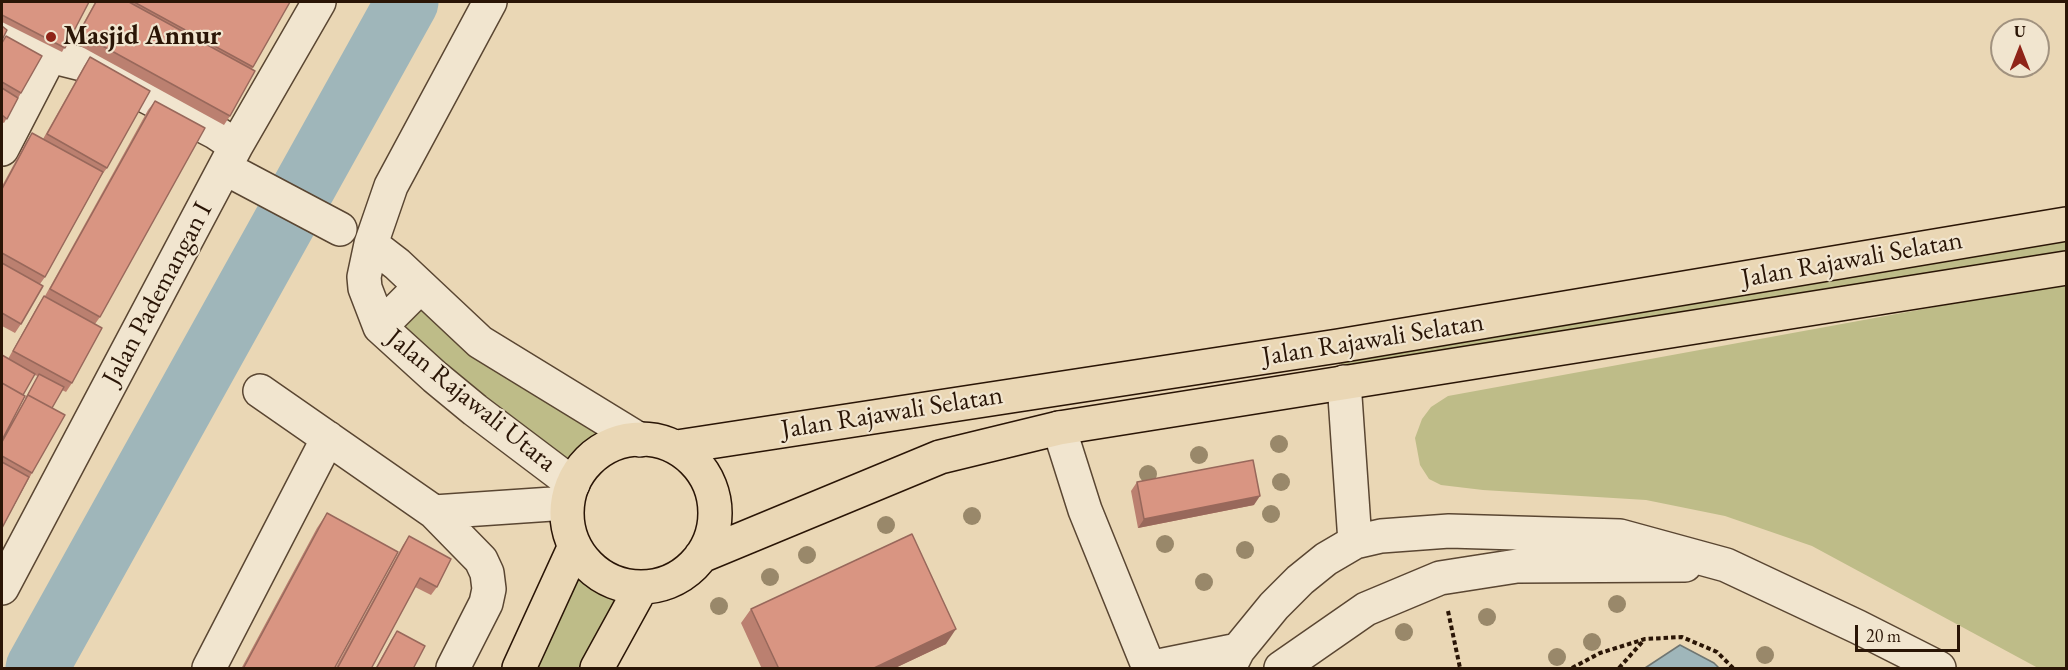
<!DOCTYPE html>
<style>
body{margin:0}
#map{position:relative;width:2068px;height:670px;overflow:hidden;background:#ead7b5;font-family:"EB Garamond",serif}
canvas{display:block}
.frame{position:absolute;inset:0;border:3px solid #2a1506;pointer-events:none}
.north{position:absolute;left:1990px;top:18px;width:60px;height:60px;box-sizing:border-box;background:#f1e5cf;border:2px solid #a1927f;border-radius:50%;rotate:0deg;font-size:16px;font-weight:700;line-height:24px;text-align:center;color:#2a1506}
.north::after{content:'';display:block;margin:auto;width:21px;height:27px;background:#8f2418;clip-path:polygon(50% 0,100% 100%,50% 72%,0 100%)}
.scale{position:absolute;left:1855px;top:625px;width:105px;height:27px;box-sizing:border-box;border:3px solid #2a1506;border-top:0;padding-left:8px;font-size:18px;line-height:21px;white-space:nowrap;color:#2a1506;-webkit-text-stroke:4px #f1e5cf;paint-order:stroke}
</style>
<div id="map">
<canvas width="2068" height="670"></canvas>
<div class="frame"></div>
<div class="north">U</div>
<div class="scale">20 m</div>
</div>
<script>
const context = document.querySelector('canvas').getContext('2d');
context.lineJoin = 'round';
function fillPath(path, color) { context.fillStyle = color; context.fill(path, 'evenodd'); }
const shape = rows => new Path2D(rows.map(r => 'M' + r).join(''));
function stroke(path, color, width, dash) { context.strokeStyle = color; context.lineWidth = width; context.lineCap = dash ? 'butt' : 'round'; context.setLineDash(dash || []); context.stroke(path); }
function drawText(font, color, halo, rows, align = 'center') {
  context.font = font + ' "EB Garamond",serif'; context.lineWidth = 4.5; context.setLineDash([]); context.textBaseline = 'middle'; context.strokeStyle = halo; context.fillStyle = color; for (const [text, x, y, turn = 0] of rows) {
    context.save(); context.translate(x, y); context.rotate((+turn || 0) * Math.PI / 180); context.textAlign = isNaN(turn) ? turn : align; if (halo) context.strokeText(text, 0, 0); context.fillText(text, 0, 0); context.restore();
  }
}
fillPath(shape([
 [2066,224,2066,268,1344,382,1338,346],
 [2066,283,2066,668,2038,668,1812,546,1725,516,1646,500,1483,490,1441,485,1429,479,1420,465,1415,438,1422,419,1431,407,1448,396],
 [420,287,640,440,597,454,573,484,380,327],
 [579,548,598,570,623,582,648,584,601,668,519,668]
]), '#bebc88');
const water = shape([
 [1680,645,1714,663,1719,668,1645,668,1680,645]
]);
fillPath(water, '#9fb6ba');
stroke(water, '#707672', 1.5);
stroke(shape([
 [37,668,407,2]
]), '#9fb6ba', 63);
const minor = shape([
 [490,2,391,186,371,244,364,277,365,288,380,327,435,377,475,410,573,484],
 [2,30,50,56,86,65,215,132,236,146],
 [2,149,50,56],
 [238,175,340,229],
 [371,244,397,264,480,342,640,440],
 [380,327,420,287],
 [1344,382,1355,542],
 [260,391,434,512],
 [1059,428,1085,510,1149,668],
 [2,588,236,146,319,2],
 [209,668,328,438],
 [453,668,486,603,489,589,487,573,481,560,434,512,567,503],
 [1149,668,1238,650],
 [1229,668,1238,650,1274,606,1300,580,1326,559,1355,542,1381,536,1449,531,1620,536,1726,565,1858,627,1939,668],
 [1281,668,1366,609,1440,578,1517,566,1685,565]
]);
const major = shape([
 '567 513a74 74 0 1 1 148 0a74 74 0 1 1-148 0Z',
 [677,447,1338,346,2066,224],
 [701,556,940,457,1059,428,2066,268],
 [519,668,574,548],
 [597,668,641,588]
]);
stroke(minor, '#5a4632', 36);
stroke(major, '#2a1506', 36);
stroke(shape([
 [1448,611,1460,668],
 [1572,668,1600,653,1645,639,1682,637,1717,652,1733,668],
 [1619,668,1644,640]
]), '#2a1506', 4, [4.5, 3]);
stroke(minor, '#f1e5cf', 33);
stroke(major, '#ead7b5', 33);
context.fillStyle = '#99886a';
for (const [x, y] of [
 [1279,444],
 [1199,455],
 [1148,474],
 [1281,482],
 [1271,514],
 [972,516],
 [886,525],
 [1165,544],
 [1245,550],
 [807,555],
 [770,577],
 [1204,582],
 [1617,604],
 [719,606],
 [1487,617],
 [1404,632],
 [1592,642],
 [1765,655],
 [1557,657]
]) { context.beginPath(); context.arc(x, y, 9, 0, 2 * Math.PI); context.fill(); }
fillPath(shape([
 [2,2,89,2,62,52,2,22],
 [95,2,290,2,252,69,230,116,224,125,73,42],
 [2,43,21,93,4,123,2,122],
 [90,57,107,168,101,176,45,277,40,284,21,324,15,333,2,326,2,186,26,142,32,133,43,139,84,66],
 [155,101,100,317,95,324,72,383,66,392,62,390,52,408,32,473,2,528,2,440,38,376,34,375,23,395,25,396,2,439,2,355,8,359,38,305,44,296,45,296,148,110],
 [1137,482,1254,505,1138,528,1131,491],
 [327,513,334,669,241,669,317,528],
 [409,536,437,587,431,595,415,587,371,669,335,669,403,545],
 [751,609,946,644,893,669,762,669,741,623],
 [397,631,413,669,375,669,391,640]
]), '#bb8070');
fillPath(shape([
 [1260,496,1254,505,1138,528,1144,519],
 [956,629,946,644,893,669,872,669]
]), '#98685b');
const building = shape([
 [2,2,89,2,65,48,2,15,2,2],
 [96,2,129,2,255,71,230,116,79,33,96,2],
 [134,2,290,2,253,67,134,2],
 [2,26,7,30,2,40,2,26],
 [6,36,42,56,21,93,2,82,2,43,6,36],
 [90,57,150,91,107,168,47,134,90,57],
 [2,88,18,98,7,119,2,115,2,88],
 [155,101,205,128,100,317,50,289,155,101],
 [32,133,103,172,45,277,2,253,2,189,32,133],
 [2,263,43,286,21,324,2,313,2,263],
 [44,296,102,328,72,383,13,351,44,296],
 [2,355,35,374,23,395,2,383,2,355],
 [39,374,64,387,52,408,28,395,26,398,39,374],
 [2,383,25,396,3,438,2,437,2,383],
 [28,395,65,415,32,473,2,456,2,442,28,395],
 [1253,460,1260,496,1144,519,1137,482,1253,460],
 [2,462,29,477,2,528,2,462],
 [327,513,398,552,334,669,243,669,327,513],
 [912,534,956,629,872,669,779,669,751,609,912,534],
 [409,536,451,559,437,587,420,578,371,669,337,669,409,536],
 [397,631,425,646,413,669,376,669,397,631]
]);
fillPath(building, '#d99582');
stroke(building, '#98685b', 1.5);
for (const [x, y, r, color] of [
 [51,37,6,"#8f2418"]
]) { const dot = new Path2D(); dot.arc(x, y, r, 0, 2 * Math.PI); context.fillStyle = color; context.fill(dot); stroke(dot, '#f1e5cf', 2); }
drawText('bold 27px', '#2a1506', '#f1e5cf', [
 ["Masjid Annur",63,37]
], 'left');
drawText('27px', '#2a1506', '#f1e5cf', [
 ["Jalan Rajawali Selatan",1852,260,-10],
 ["Jalan Pademangan I",158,294,-62],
 ["Jalan Rajawali Selatan",1373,340,-9],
 ["Jalan Rajawali Utara",471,401,39],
 ["Jalan Rajawali Selatan",892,413,-9]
]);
</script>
